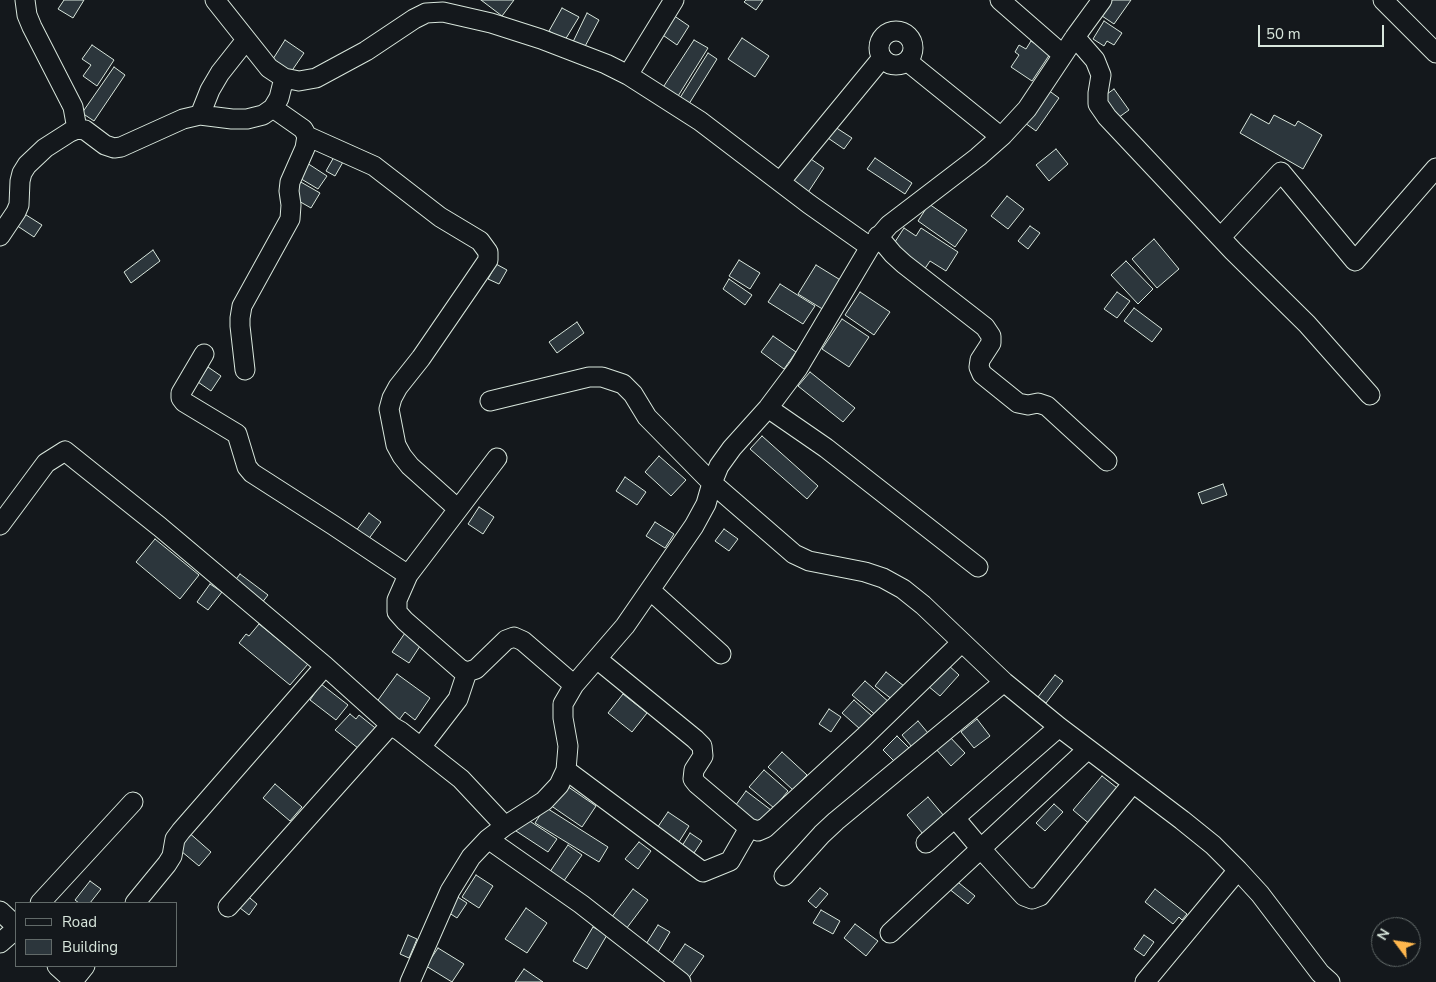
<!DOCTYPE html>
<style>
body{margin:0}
#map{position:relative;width:1436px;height:982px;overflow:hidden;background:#14181c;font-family:"Nunito Sans",sans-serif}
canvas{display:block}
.legend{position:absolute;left:15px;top:902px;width:162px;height:65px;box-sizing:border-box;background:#14181c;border:1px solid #626a69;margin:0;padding:6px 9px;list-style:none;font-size:15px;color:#d8e6dc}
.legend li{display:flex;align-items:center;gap:10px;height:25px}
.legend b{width:25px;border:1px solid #626a69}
.north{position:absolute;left:1371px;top:917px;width:50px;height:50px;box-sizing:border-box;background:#14181c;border:1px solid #626a69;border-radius:50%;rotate:301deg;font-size:14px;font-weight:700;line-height:20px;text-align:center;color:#d8e6dc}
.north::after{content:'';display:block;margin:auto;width:18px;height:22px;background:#ffb74d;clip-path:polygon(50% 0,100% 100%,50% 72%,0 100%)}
.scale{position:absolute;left:1258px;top:25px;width:126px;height:22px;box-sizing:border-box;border:2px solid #d8e6dc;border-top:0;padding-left:6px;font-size:15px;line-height:18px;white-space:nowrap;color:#d8e6dc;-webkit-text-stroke:4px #14181c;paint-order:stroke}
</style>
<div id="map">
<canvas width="1436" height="982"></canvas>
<ul class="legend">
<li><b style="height:6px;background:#14181c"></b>Road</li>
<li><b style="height:14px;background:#2c363c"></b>Building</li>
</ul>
<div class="north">N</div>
<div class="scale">50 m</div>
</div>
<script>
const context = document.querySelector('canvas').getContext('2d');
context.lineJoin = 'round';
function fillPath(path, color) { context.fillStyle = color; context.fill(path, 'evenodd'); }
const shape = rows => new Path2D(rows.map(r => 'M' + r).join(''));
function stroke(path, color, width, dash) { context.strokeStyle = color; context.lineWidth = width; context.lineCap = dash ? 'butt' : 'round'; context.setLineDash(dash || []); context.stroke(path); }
const building = shape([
 [64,0,84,0,73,18,58,9,64,0],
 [481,0,514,0,502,16,481,0],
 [746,0,763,0,756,10,744,2,746,0],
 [1108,0,1131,0,1114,24,1099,14,1108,0],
 [562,8,579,17,565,40,549,31,562,8],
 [587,13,599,20,582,52,571,46,587,13],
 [670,13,689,26,677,45,657,31,670,13],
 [1104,21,1122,33,1114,45,1107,41,1104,46,1093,39,1104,21],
 [742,38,769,56,755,77,728,59,742,38],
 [285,40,304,53,291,72,273,59,285,40],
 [694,40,708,48,675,101,660,92,694,40],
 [1031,41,1050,54,1032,81,1011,67,1019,55,1015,52,1019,45,1026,49,1031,41],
 [92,45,114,60,97,86,83,76,91,65,82,59,92,45],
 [708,53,717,59,687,107,678,101,708,53],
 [114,67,125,75,94,121,82,113,114,67],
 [1114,89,1129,110,1115,120,1100,99,1114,89],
 [1048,90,1059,98,1036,131,1025,123,1048,90],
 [1251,114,1269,124,1274,115,1295,126,1298,121,1322,135,1303,169,1240,133,1251,114],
 [835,127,852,138,844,149,828,138,835,127],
 [1056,149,1068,164,1049,181,1036,165,1056,149],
 [805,155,824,168,805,197,786,184,805,155],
 [334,157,343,162,335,176,326,171,334,157],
 [875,158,912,183,905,194,867,169,875,158],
 [307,163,327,176,318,189,298,177,307,163],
 [299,181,320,193,311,208,290,196,299,181],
 [1007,196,1024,209,1008,229,991,216,1007,196],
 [929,204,967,230,955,247,918,221,929,204],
 [23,213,42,225,34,237,16,225,23,213],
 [1030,226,1040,233,1028,249,1018,241,1030,226],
 [904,228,916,236,921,228,958,252,946,271,930,261,924,270,891,248,904,228],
 [1154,239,1179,269,1157,288,1132,259,1154,239],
 [153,250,160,261,131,283,124,272,153,250],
 [739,260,760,273,750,289,729,276,739,260],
 [1126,261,1153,289,1138,304,1111,275,1126,261],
 [496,264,507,270,499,284,488,279,496,264],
 [816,265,842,281,824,310,798,294,816,265],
 [729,279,752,295,745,305,723,289,729,279],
 [780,284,815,306,803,324,768,302,780,284],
 [860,292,890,312,874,335,845,315,860,292],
 [1117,292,1130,301,1117,318,1104,309,1117,292],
 [1134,308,1162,329,1152,342,1124,321,1134,308],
 [842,319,869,337,849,367,822,349,842,319],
 [577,322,584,333,557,353,549,342,577,322],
 [773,336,796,352,784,369,761,352,773,336],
 [208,367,221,376,211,391,198,382,208,367],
 [810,372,855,408,843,422,798,386,810,372],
 [762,436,818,486,807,499,750,449,762,436],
 [659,456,686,480,671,496,645,472,659,456],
 [625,477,646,492,637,505,616,491,625,477],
 [1223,484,1227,495,1202,504,1198,493,1223,484],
 [479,507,494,517,483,534,468,524,479,507],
 [369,513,381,522,365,544,353,535,369,513],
 [655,522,674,534,665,548,646,536,655,522],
 [724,529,738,539,729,551,715,541,724,529],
 [155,539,199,575,180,599,136,562,155,539],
 [240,574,268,595,258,608,230,587,240,574],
 [210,584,222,592,208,610,197,602,210,584],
 [259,624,308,664,290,685,239,643,246,634,249,636,259,624],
 [405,633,422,643,409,663,392,652,405,633],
 [947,664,959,675,940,696,928,686,947,664],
 [886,672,904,686,893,700,875,686,886,672],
 [397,674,430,698,415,720,405,712,396,724,373,707,397,674],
 [1055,675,1063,681,1046,703,1038,697,1055,675],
 [865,681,890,703,878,717,852,695,865,681],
 [321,684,348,705,336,720,310,700,321,684],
 [623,694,647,713,632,732,608,713,623,694],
 [854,700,872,716,860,729,842,713,854,700],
 [829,709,841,717,831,732,819,724,829,709],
 [350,714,356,719,359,715,379,731,363,752,335,730,350,714],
 [977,719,990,736,974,748,961,732,977,719],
 [918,721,928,733,912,747,902,735,918,721],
 [948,735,965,753,951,766,935,748,948,735],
 [897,736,909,748,895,762,883,750,897,736],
 [782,752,807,775,793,790,768,767,782,752],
 [764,770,788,791,774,808,749,787,764,770],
 [1102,776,1121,791,1092,826,1073,810,1102,776],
 [275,784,302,807,290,821,263,798,275,784],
 [564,784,596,806,582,827,550,805,564,784],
 [746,791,771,810,757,828,733,809,746,791],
 [928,797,944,816,923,834,907,815,928,797],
 [1054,804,1063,812,1045,831,1036,823,1054,804],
 [545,807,608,847,599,862,535,823,545,807],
 [668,812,689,826,677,845,655,831,668,812],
 [525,818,557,839,548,852,516,831,525,818],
 [187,831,211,852,199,866,175,846,187,831],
 [690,833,702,841,690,859,679,851,690,833],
 [639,842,651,851,638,869,625,859,639,842],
 [568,845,582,855,559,888,545,879,568,845],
 [476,875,493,886,479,908,462,897,476,875],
 [954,879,975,896,968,904,948,888,954,879],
 [90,881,101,889,90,903,79,903,75,900,90,881],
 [820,888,828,894,816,908,808,901,820,888],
 [633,889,648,900,623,933,608,922,633,889],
 [1155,889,1187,914,1182,920,1179,917,1173,924,1145,902,1155,889],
 [244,893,257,904,249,915,235,904,244,893],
 [453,894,467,903,457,918,443,909,453,894],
 [526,908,547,923,527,953,505,939,526,908],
 [821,910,840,921,833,934,813,923,821,910],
 [855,924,878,941,866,956,844,938,855,924],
 [658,925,670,932,655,957,643,949,658,925],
 [593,927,607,935,587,969,573,961,593,927],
 [408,935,417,939,409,958,400,954,408,935],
 [1144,935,1154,942,1144,956,1134,949,1144,935],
 [685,944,704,956,686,982,668,969,685,944],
 [438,948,464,964,452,982,426,966,438,948],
 [524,969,543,982,515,982,524,969]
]);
fillPath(building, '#2c363c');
stroke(building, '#d8e6dc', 1);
const minor = shape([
 [25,0,27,15,32,27,73,107,77,129],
 [215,0,269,68,284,78,299,81,316,78,366,51,414,19,426,13,443,12,491,23,541,39,606,64,628,75,700,121,809,204,870,247],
 [1000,0,1063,55],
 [1383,0,1436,53],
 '879 48a17 17 0 1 1 34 0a17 17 0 1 1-34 0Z',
 [1075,37,1095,60,1101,75,1098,93,1098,104,1107,117,1233,251,1307,324,1370,395],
 [907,61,1001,137],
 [628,75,674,0],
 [200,115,210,90,220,73,246,40],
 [307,136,374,166,440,217,480,241,488,252,488,260,469,288,421,358,398,387,392,398,389,409,396,445,402,456,410,466,458,509],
 [780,182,882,58],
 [0,236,16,212,19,205,20,181,22,173,27,165,45,148,70,132,77,129,85,130,105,145,114,148,121,147,183,119,200,115,232,119,247,119,263,115,273,108,279,98,284,78],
 [878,236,893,254,904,264,985,327,991,336,991,343,980,360,979,367,982,374,1018,403,1028,405,1038,403,1047,406,1107,461],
 [1221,237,1281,172,1355,261,1436,168],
 [204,354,181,393,181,398,184,402,237,434,247,467,252,473,333,525,408,575],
 [245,370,240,326,240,318,242,306,290,219,291,205,289,191,290,182,305,148,307,136,303,129,273,108],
 [490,401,589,377,602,377,623,384,633,394,647,417,712,483,794,554,809,561,865,572,883,578,903,589,923,605,1004,682,1059,727,1182,820,1213,845,1238,870,1260,894,1320,973,1330,982],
 [768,408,826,448,978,567],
 [497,458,408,575,397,600,397,612,405,621,460,669,467,672,476,669,506,640,514,637,523,641,574,685],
 [0,525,46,463,65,451,160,527,325,666,393,727],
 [650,590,721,654],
 [597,659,695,739,702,746,703,756,694,770,693,779,697,784,749,828,758,831,765,828,864,737,962,642],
 [421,747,458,699,467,672],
 [566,770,703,872,730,861,749,828],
 [955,818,981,849,1024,896,1032,899,1040,896,1133,783],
 [488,839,581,904,681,982],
 [926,843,1059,727],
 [784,876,822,834,836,821,1004,682],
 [40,903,133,802],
 [135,903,167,864,172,856,175,839,181,831,325,666],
 [228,907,387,729,393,727,400,731,461,779,505,826],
 [0,911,16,926],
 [890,933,1088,749],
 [0,943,16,929],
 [57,966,75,982],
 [73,981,85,966],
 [410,982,450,891,471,857,488,839,505,826,544,801,559,785,566,770,568,746,563,718,563,704,574,685,625,626,694,526,706,504,712,483,719,466,732,448,768,408,798,368,870,247,889,225,978,157,1003,135,1027,109,1075,37,1102,0],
 [1145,982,1238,870]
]);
stroke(minor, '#d8e6dc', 21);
stroke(minor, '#14181c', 19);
</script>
